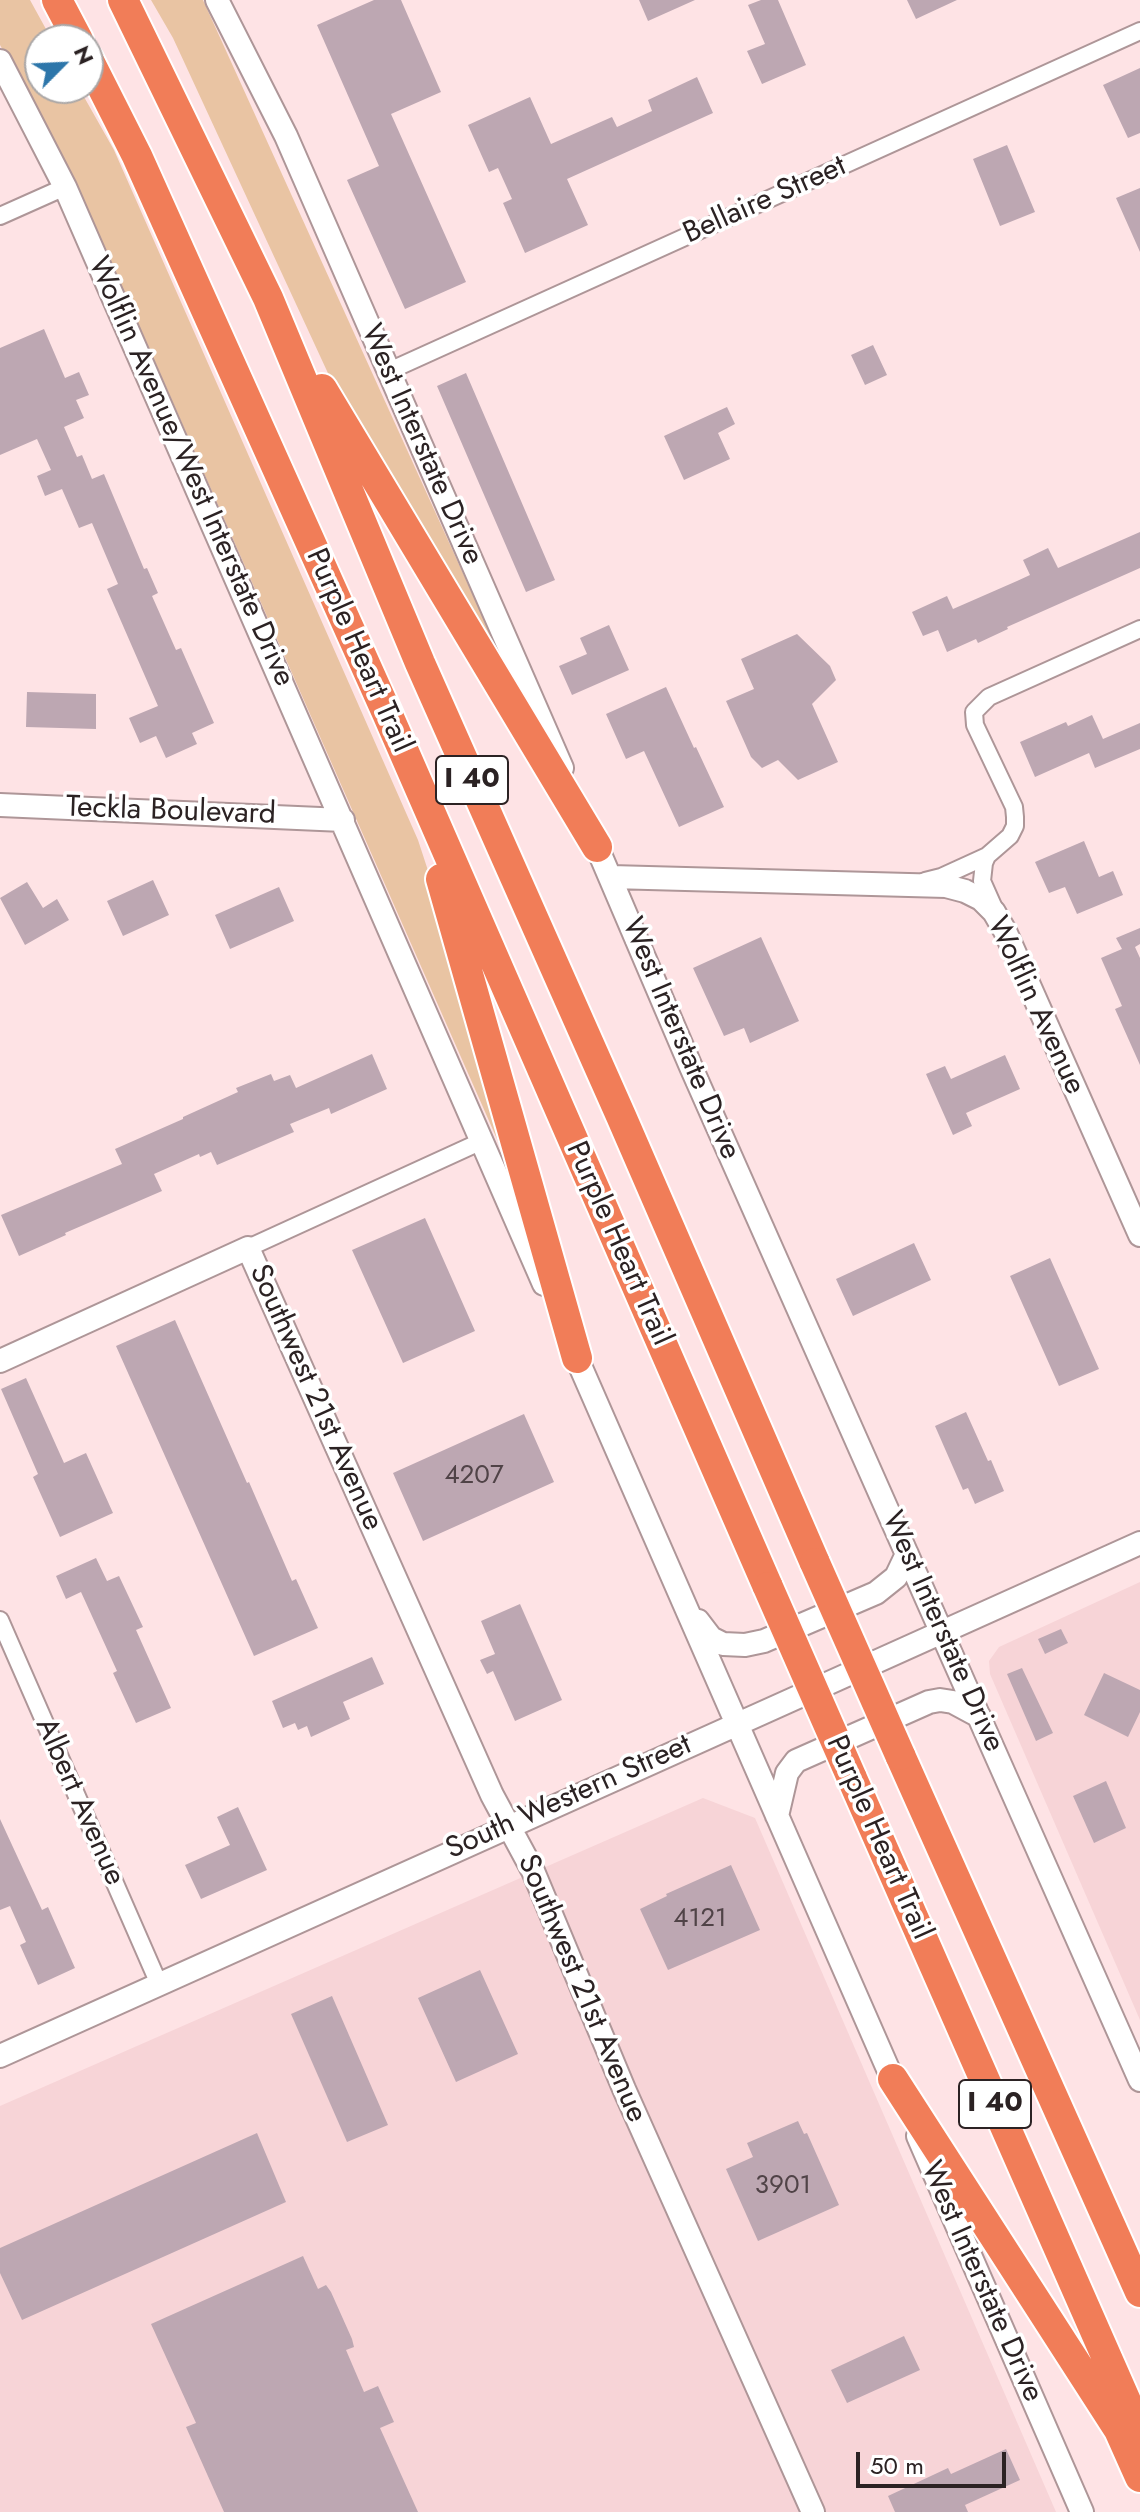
<!DOCTYPE html>
<style>
body{margin:0}
#map{position:relative;width:1140px;height:2512px;overflow:hidden;background:#fee3e5;font-family:Jost,sans-serif}
canvas{display:block}
.north{position:absolute;left:24px;top:24px;width:80px;height:80px;box-sizing:border-box;background:#fff;border:2px solid #aaa7a7;border-radius:50%;rotate:66deg;font-size:22px;font-weight:700;line-height:32px;text-align:center;color:#2b2223}
.north::after{content:'';display:block;margin:auto;width:28px;height:36px;background:#2d76aa;clip-path:polygon(50% 0,100% 100%,50% 72%,0 100%)}
.scale{position:absolute;left:856px;top:2452px;width:150px;height:36px;box-sizing:border-box;border:4px solid #2b2223;border-top:0;padding-left:10px;font-size:24px;line-height:28px;white-space:nowrap;color:#2b2223;-webkit-text-stroke:6px #fff;paint-order:stroke}
</style>
<div id="map">
<canvas width="1140" height="2512"></canvas>
<div class="north">N</div>
<div class="scale">50 m</div>
</div>
<script>
const context = document.querySelector('canvas').getContext('2d');
context.lineJoin = 'round';
function fillPath(path, color) { context.fillStyle = color; context.fill(path, 'evenodd'); }
const shape = rows => new Path2D(rows.map(r => 'M' + r).join(''));
function stroke(path, color, width, dash) { context.strokeStyle = color; context.lineWidth = width; context.lineCap = dash ? 'butt' : 'round'; context.setLineDash(dash || []); context.stroke(path); }
function drawText(font, color, halo, rows, align = 'center') {
  context.font = font + ' Jost,sans-serif'; context.lineWidth = 7; context.setLineDash([]); context.textBaseline = 'middle'; context.strokeStyle = halo; context.fillStyle = color; for (const [text, x, y, turn = 0] of rows) {
    context.save(); context.translate(x, y); context.rotate((+turn || 0) * Math.PI / 180); context.textAlign = isNaN(turn) ? turn : align; if (halo) context.strokeText(text, 0, 0); context.fillText(text, 0, 0); context.restore();
  }
}
fillPath(shape([
 [1140,1582,1140,2020,990,1674,989,1661,999,1647],
 [703,1798,755,1818,1056,2512,0,2512,0,2106]
]), '#f7d4d7');
fillPath(shape([
 [0,0,30,0,52,40,40,40,40,88,79,88,114,150,418,840,470,999,508,1164,82,196,0,45],
 [151,0,203,0,496,646,485,649,339,397,173,38]
]), '#e9c4a3');
fillPath(shape([
 [374,0,401,0,441,92,391,114,466,282,405,309,347,180,379,166,317,25],
 [639,0,695,0,648,21],
 [761,0,778,0,806,65,762,84,747,51,765,44,748,5],
 [907,0,957,0,916,19],
 [1140,68,1140,133,1128,138,1103,85],
 [697,77,713,113,567,179,588,225,525,253,503,203,512,199,498,168,489,172,468,125,530,97,551,144,612,117,617,127,652,111,648,100],
 [1007,145,1035,212,1000,226,973,159],
 [1140,188,1140,252,1116,198],
 [44,329,65,378,79,372,89,395,76,400,84,418,64,427,77,457,82,455,92,479,104,474,144,569,147,568,158,593,152,596,176,650,181,648,214,723,192,733,197,744,166,758,156,736,140,743,129,718,158,706,107,589,118,584,92,523,79,528,62,489,45,496,37,476,51,470,37,439,0,455,0,348],
 [873,345,887,375,865,385,851,355],
 [466,373,555,580,526,592,437,386],
 [727,407,735,424,718,433,730,459,684,480,664,436],
 [1140,532,1140,568,1007,627,1008,629,978,643,976,639,947,652,938,630,923,636,912,612,947,596,953,609,1017,581,1030,575,1023,560,1048,548,1058,568],
 [609,625,629,670,572,695,559,666,587,654,580,638],
 [797,634,830,666,836,680,812,704,838,762,798,780,778,760,762,768,751,757,726,701,754,689,741,659],
 [666,687,694,748,696,747,724,807,679,827,644,751,626,759,606,714],
 [27,692,96,694,96,729,26,727],
 [1092,715,1103,739,1140,723,1140,749,1095,768,1089,753,1035,777,1020,742,1066,722,1068,726],
 [1084,841,1099,877,1113,871,1123,895,1077,914,1065,887,1049,893,1035,862],
 [153,880,169,915,123,936,107,901],
 [27,882,43,908,57,899,69,920,25,945,0,898],
 [279,887,294,921,230,949,215,915],
 [1140,928,1140,944,1135,947,1140,958,1140,1065,1115,1009,1122,1006,1101,958,1122,949,1116,938],
 [761,937,799,1021,750,1043,744,1028,724,1036,693,968],
 [372,1054,387,1089,331,1114,329,1108,290,1124,294,1132,217,1165,211,1152,200,1157,199,1154,154,1174,162,1191,65,1233,66,1235,19,1256,1,1215,122,1164,115,1149,183,1119,183,1117,238,1092,236,1088,271,1074,274,1081,290,1075,296,1088],
 [1005,1055,1020,1089,966,1113,972,1126,953,1135,926,1074,945,1066,951,1079],
 [425,1218,475,1331,403,1363,352,1250],
 [914,1243,931,1280,853,1316,836,1279],
 [1050,1258,1099,1369,1059,1386,1010,1276],
 [175,1320,247,1483,249,1482,292,1581,296,1579,318,1628,254,1656,116,1346],
 [26,1378,64,1463,86,1453,113,1513,60,1537,33,1477,38,1474,1,1389],
 [966,1412,988,1461,991,1460,1004,1491,975,1504,968,1488,963,1490,935,1426],
 [524,1414,554,1482,423,1541,393,1473],
 [96,1558,107,1581,119,1576,143,1627,136,1630,171,1708,136,1723,113,1673,117,1671,81,1592,66,1599,56,1576],
 [520,1604,562,1700,515,1721,493,1671,487,1674,480,1660,495,1654,481,1621],
 [1061,1629,1068,1643,1045,1654,1038,1639],
 [372,1657,384,1684,343,1702,350,1719,311,1737,307,1726,298,1730,295,1723,283,1728,272,1701],
 [1022,1668,1053,1733,1036,1741,1007,1674],
 [1104,1673,1140,1690,1140,1712,1128,1737,1084,1715],
 [1106,1781,1126,1828,1094,1843,1073,1796],
 [238,1807,267,1870,201,1899,185,1865,230,1845,217,1817],
 [0,1819,42,1910,48,1907,75,1968,38,1985,20,1945,26,1942,10,1906,0,1910],
 [731,1865,760,1930,668,1970,640,1909,667,1896,666,1894],
 [480,1970,518,2054,456,2082,418,1998],
 [332,1996,388,2125,347,2142,291,2014],
 [798,2121,804,2134,807,2133,839,2205,758,2241,726,2169,753,2157,747,2143],
 [257,2133,286,2202,22,2320,0,2273,0,2248],
 [303,2256,318,2289,326,2285,331,2292,352,2339,354,2347,346,2350,364,2392,378,2386,394,2422,380,2428,418,2512,224,2512,186,2427,196,2423,151,2324],
 [904,2336,920,2370,847,2403,831,2370],
 [1006,2449,1020,2480,965,2505,968,2512,895,2512,888,2496,948,2468,951,2474]
]), '#bda7b2');
const street = shape([
 [0,216,65,187],
 [389,371,1140,31],
 [925,881,941,877,987,856],
 [994,908,982,881,984,863,987,856,1010,836,1015,826,1015,817,1014,807,975,725,974,712,989,697,1140,629],
 [248,1248,482,1141],
 [0,1620,159,1984]
]);
const secondary = shape([
 [217,0,286,136,562,768],
 [0,61,65,187,544,1284],
 [0,805,343,820],
 [591,833,691,1067,1140,2080],
 [611,877,946,886,965,891,981,899,994,912,1005,931,1140,1235],
 [571,1345,899,2094],
 [0,1361,248,1248,492,1795,533,1871,624,2089,813,2512],
 [698,1621,711,1638,723,1644,745,1645,764,1641,876,1593,896,1577,907,1554],
 [777,1816,787,1773,796,1761,929,1702,940,1700,953,1702,979,1716],
 [0,2056,1140,1543],
 [918,2136,1082,2512]
]);
const highway = shape([
 [57,0,78,40],
 [123,0,268,298,420,663,621,1116,815,1563],
 [88,59,137,156,387,713,768,1587],
 [322,389,597,847],
 [441,879,577,1358],
 [900,1755,1140,2292],
 [851,1776,1140,2433],
 [893,2079,1119,2430,1140,2477]
]);
stroke(street, '#ae9698', 20);
stroke(secondary, '#ae9698', 26);
stroke(highway, '#fff', 34);
stroke(street, '#fff', 16);
stroke(secondary, '#fff', 22);
stroke(highway, '#f17d58', 30);
const highwayBridge = shape([
 [815,1563,900,1755],
 [768,1587,851,1776]
]);
stroke(highwayBridge, '#fff', 34, []);
stroke(highwayBridge, '#f17d58', 30);
drawText('26px', '#504347', null, [
 ["4207",474,1477],
 ["4121",700,1920],
 ["3901",783,2187]
]);
for (const [x, y, w] of [
 [472,780,72],
 [995,2104,72]
]) { const box = new Path2D(); box.roundRect(x - w / 2, y - 24, w, 48, 6); context.fillStyle = '#fff'; context.fill(box); stroke(box, '#2b2223', 2); }
drawText('bold 28px', '#2b2223', null, [
 ["I 40",472,780],
 ["I 40",995,2104]
]);
drawText('30px', '#2b2223', '#fff', [
 ["Bellaire Street",765,201,-24],
 ["West Interstate Drive",421,445,66],
 ["Wolflin Avenue/West Interstate Drive",190,472,66],
 ["Purple Heart Trail",358,651,66],
 ["Teckla Boulevard",171,812,2],
 ["Wolflin Avenue",1035,1006,65],
 ["West Interstate Drive",680,1039,67],
 ["Purple Heart Trail",618,1244,66],
 ["Southwest 21st Avenue",315,1398,66],
 ["West Interstate Drive",942,1632,66],
 ["South Western Street",569,1798,-24],
 ["Albert Avenue",79,1802,66],
 ["Purple Heart Trail",878,1838,66],
 ["Southwest 21st Avenue",581,1989,67],
 ["West Interstate Drive",981,2282,66]
]);
</script>
